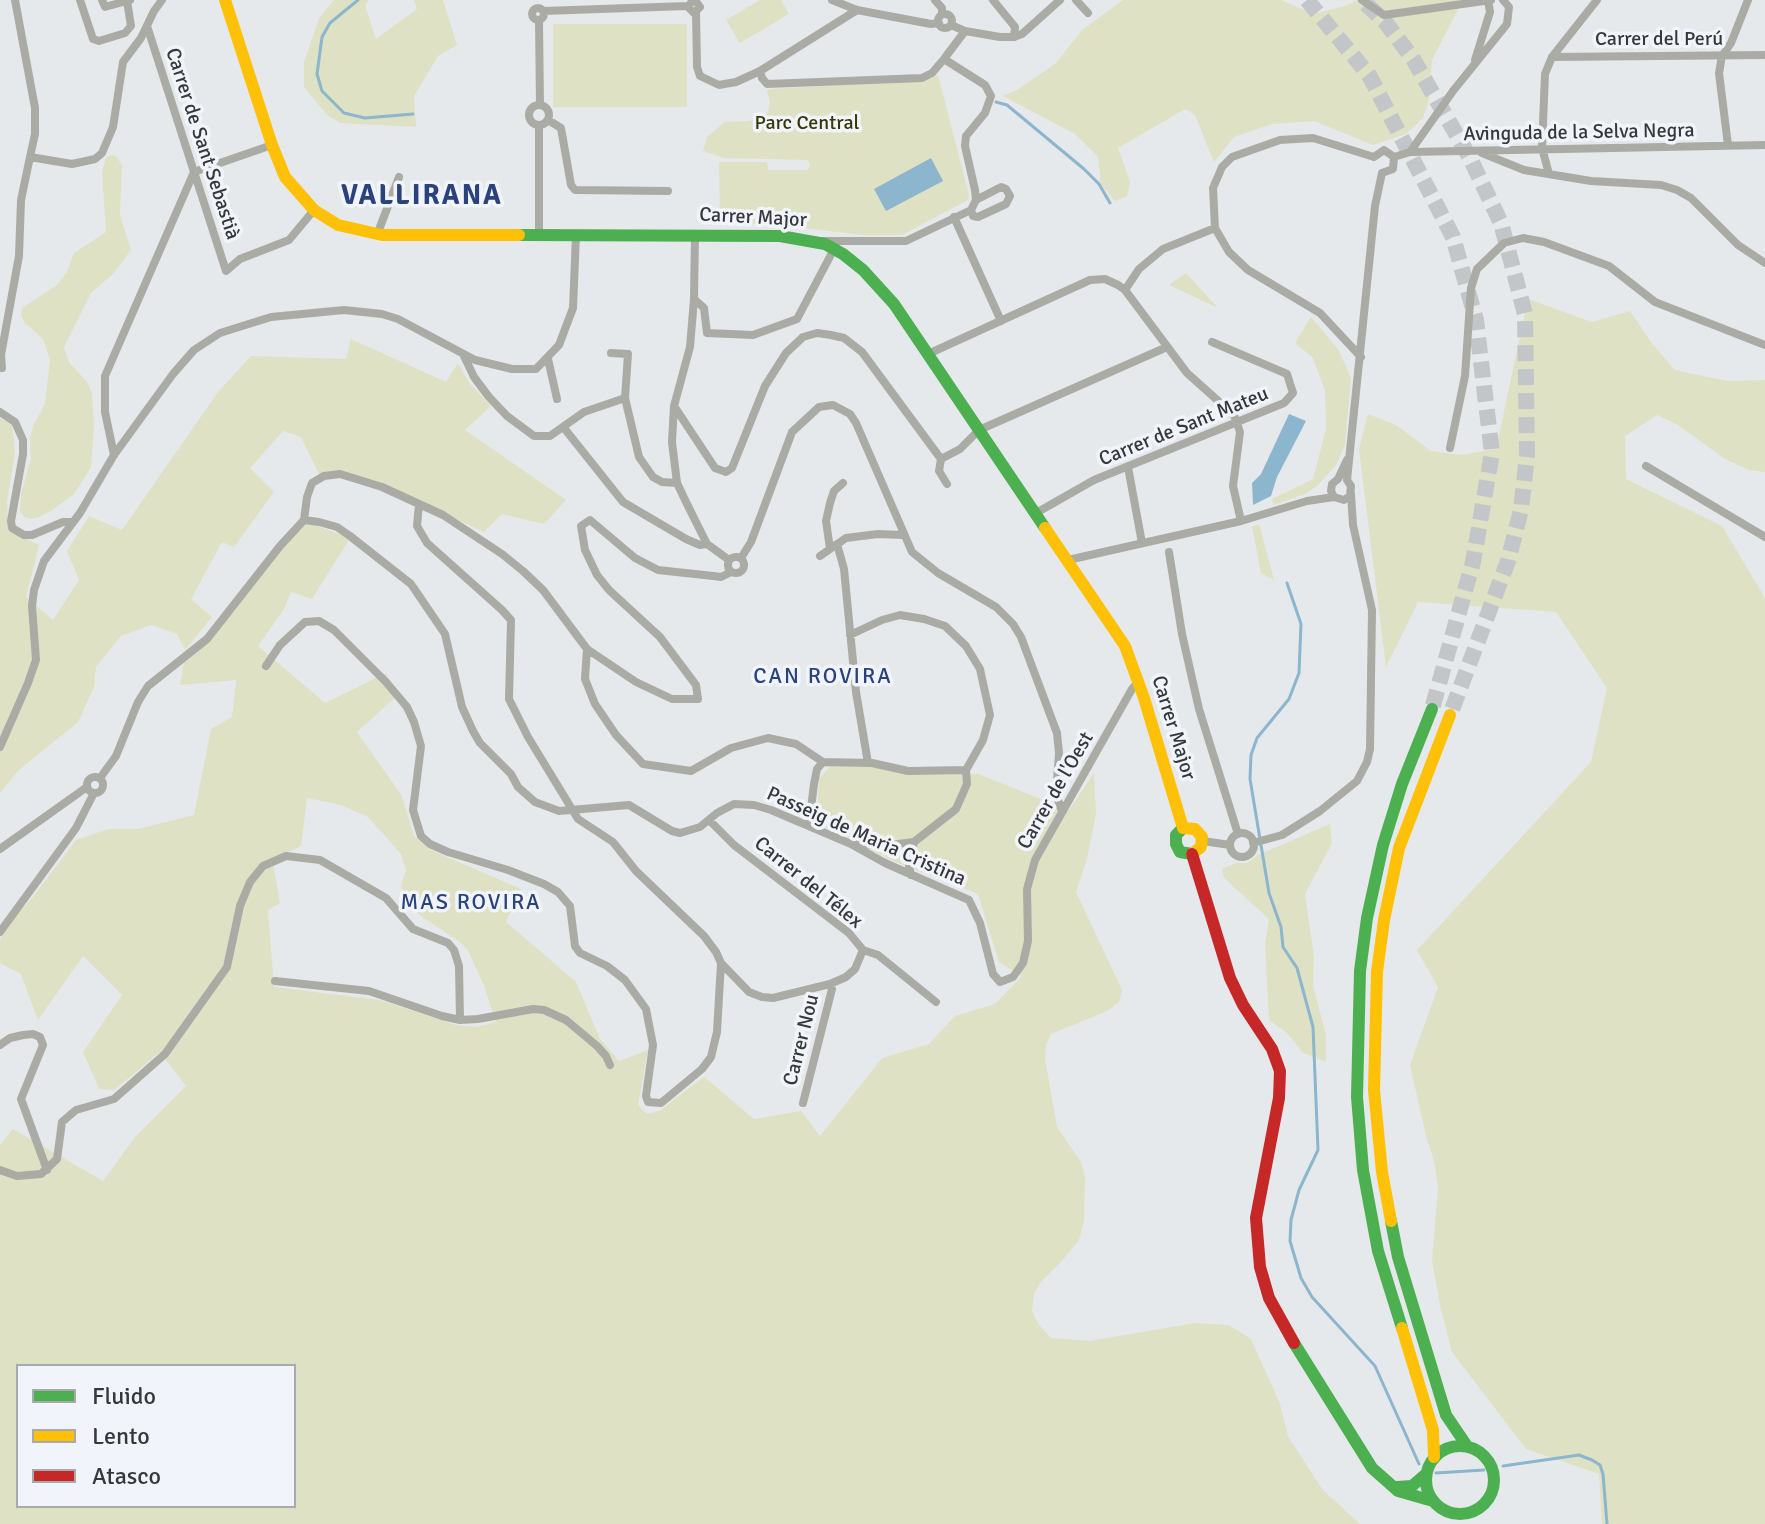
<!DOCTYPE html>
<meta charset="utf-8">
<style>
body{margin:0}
#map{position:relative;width:1765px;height:1524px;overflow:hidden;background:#e6e9ec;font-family:Signika,sans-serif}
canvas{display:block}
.legend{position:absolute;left:16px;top:1364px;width:280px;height:144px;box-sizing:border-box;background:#f1f5fb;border:2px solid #a6a9ae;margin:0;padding:10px 14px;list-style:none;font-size:24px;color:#36383a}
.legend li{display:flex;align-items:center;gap:16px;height:40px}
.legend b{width:40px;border:2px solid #a6a9ae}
</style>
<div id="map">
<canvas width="1765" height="1524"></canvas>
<ul class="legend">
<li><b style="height:10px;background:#4caf50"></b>Fluido</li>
<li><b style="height:10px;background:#ffc107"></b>Lento</li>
<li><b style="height:10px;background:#c62828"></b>Atasco</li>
</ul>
</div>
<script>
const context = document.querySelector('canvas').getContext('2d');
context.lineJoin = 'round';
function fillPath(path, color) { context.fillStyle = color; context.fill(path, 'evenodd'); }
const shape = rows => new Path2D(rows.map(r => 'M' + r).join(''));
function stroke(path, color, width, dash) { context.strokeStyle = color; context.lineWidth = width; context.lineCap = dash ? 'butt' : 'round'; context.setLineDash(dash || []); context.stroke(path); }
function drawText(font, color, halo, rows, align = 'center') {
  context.font = font + ' Signika,sans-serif'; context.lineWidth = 7; context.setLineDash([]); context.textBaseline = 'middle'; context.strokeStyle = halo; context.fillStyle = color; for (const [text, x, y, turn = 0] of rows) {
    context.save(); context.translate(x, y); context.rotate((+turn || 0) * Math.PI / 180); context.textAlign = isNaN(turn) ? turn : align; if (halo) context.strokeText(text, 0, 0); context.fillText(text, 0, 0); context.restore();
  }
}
fillPath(shape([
 [334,0,369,0,365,5,376,39,417,9,414,0,443,0,457,45,438,56,414,96,416,127,340,123,327,115,304,87,304,62,319,18],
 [760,0,781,0,789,14,740,43,726,20],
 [1123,0,1281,0,1313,14,1345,6,1358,0,1463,0,1432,60,1429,100,1423,118,1406,134,1373,145,1314,121,1272,124,1234,137,1214,162,1195,115,1185,109,1118,148,1130,182,1127,196,1115,201,1101,185,1098,157,1075,134,1003,96,1017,90,1056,63,1082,30],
 [553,24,687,24,687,107,553,107],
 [938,75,969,195,968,200,902,235,862,235,771,224,720,224,719,162,767,162,768,170,808,170,810,165,808,160,724,158,703,151,707,137,725,122,748,121,763,117,768,112,770,102,767,91,770,89,909,81],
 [111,155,116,156,122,165,120,215,131,250,114,273,91,293,64,347,69,362,87,382,92,393,94,428,91,467,74,494,51,511,37,518,31,519,24,517,20,511,21,494,31,459,30,438,33,426,45,404,50,360,43,339,24,322,21,315,22,308,57,285,67,272,74,253,106,232,102,172,106,158],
 [1186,273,1218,308,1169,285],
 [1528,299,1592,322,1630,311,1651,342,1675,370,1727,381,1765,380,1765,472,1749,470,1725,459,1678,425,1657,415,1625,436,1626,479,1722,526,1765,598,1765,1524,1602,1524,1599,1474,1526,1449,1452,1352,1440,1305,1432,1261,1438,1187,1434,1161,1426,1136,1410,1065,1438,987,1417,950,1591,762,1607,688,1556,612,1418,602,1386,667,1359,449,1368,414,1396,425,1431,451,1462,455,1496,449],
 [1311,317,1338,349,1351,378,1345,445,1336,465,1317,486,1307,493,1274,505,1272,499,1313,479,1326,429,1325,391,1313,358,1295,343],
 [351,339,446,382,458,363,470,384,491,406,465,430,566,500,544,524,502,514,484,532,421,503,345,472,320,476,301,437,283,431,250,468,274,492,234,547,222,542,191,599,212,617,185,650,177,634,151,625,121,636,96,667,94,687,78,722,19,770,0,793,0,418,12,423,15,454,7,501,8,530,39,545,26,597,53,620,79,580,67,551,89,516,122,530,218,392,251,356,346,359],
 [309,523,350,538,312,599,291,592,284,609,258,646,325,703,386,673,397,696,357,732,402,796,414,836,431,850,521,889,506,922,576,982,600,1039,619,1061,648,1050,638,1105,647,1114,659,1111,704,1077,754,1119,801,1111,820,1136,882,1058,929,1044,955,1016,995,1004,1022,976,999,962,978,894,893,861,817,823,819,779,831,765,867,763,905,773,978,774,1069,810,1094,773,1096,814,1087,859,1076,892,1122,990,1119,1002,1107,1011,1051,1034,1046,1045,1045,1059,1057,1127,1081,1162,1085,1178,1084,1221,1079,1240,1060,1263,1040,1283,1034,1294,1032,1311,1038,1324,1051,1338,1090,1341,1195,1323,1229,1325,1251,1339,1280,1404,1288,1436,1322,1489,1360,1524,0,1524,0,1145,13,1129,103,1181,135,1137,186,1086,160,1052,114,1090,99,1089,83,1052,122,995,83,956,38,1020,21,974,0,963,0,941,4,929,33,897,76,840,108,829,138,829,194,815,211,729,232,717,236,680,180,685,184,662,202,645,282,542],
 [307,798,341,805,368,817,401,854,406,870,401,886,407,902,421,916,461,943,467,949,483,983,496,1022,476,1027,456,1025,380,1000,274,987,268,910,280,903,272,859,301,846],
 [18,1366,294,1366,294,1506,18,1506],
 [1259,524,1274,580,1261,573,1252,527],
 [1330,824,1332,843,1305,894,1314,957,1313,986,1326,1035,1326,1062,1303,1053,1287,1033,1269,1020,1265,944,1269,919,1224,878,1222,869,1236,863,1247,863,1258,855]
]), '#dee1c3');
fillPath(shape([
 [931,158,943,181,886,211,874,189],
 [1289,414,1306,421,1277,477,1271,496,1253,505,1252,483,1261,474]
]), '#8cb5ce');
stroke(shape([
 [358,0,330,23,322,37,317,74,322,91,344,113,365,118,413,114],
 [996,102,1007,105,1084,169,1099,184,1110,203],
 [1287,583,1301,624,1299,673,1289,699,1257,738,1251,755,1250,779,1269,893,1281,927,1283,947,1297,968,1313,1027,1318,1150,1299,1190,1291,1220,1290,1241,1301,1278,1312,1297,1375,1366,1419,1464],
 [1503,1466,1579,1455,1592,1460,1600,1465,1603,1474,1607,1524],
 [1436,1473,1484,1470]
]), '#8cb5ce', 3);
stroke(shape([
 [1307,0,1369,75,1453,237,1476,320,1492,453,1473,562,1432,709],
 [1366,4,1386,23,1413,59,1470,158,1501,223,1525,314,1527,456,1521,510,1508,561,1450,715]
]), '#c3c6c8', 16, [16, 8]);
stroke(shape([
 [15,0,35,108,35,134,30,157,72,164,95,159,102,153,113,127,123,62,141,38,154,11,162,0],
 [80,0,93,39,99,41,125,33,131,26,127,1],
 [102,0,105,7,130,0],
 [693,0,688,7,694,13,700,7,695,0],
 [832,0,857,10,931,24,939,23],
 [935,0,942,8,942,14],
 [1076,0,1088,13],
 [1362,0,1384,15,1491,0],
 '532 14a6 6 0 1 1 12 0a6 6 0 1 1-12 0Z',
 [543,11,687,6],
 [696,12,697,67,700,76,719,85,736,82,760,71,857,10],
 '938 21a7 7 0 1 1 14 0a7 7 0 1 1-14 0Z',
 [539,20,540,105],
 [951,25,965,31,1000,37,1014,37,1015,27,993,0],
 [147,26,226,271,240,259,289,240,314,210],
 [1014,37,1022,34,1060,0],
 [1552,57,1765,55],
 [1475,60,1490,12,1488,0],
 [760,71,762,78,767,84,922,78,932,73,944,59,965,31],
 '529 115a10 10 0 1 1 20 0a10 10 0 1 1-20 0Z',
 [548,120,561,128,571,185,575,190,668,191],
 [1728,145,1719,73,1722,56,1731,43,1748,0],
 [1410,152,1453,91,1507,24,1509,7,1503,0],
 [1482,153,1524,170,1591,181,1661,185,1677,190,1691,198,1738,245,1765,263],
 [1374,157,1384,150,1394,157],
 [1394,157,1410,152,1765,145],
 [1382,173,1393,169,1394,157],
 [1549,174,1542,148,1545,74,1552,57,1597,0],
 [971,210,973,216,978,217,1006,204,1010,196,1006,189,1001,187,976,200],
 [954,217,1001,321],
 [377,235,399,177],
 [539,235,539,125],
 [695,235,694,299,690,347,674,406,672,442,677,483,687,504,707,544,729,560],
 [820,241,906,241,971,210,976,200,975,190,965,146,966,136,985,113,991,96,985,85,944,59],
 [1125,290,1139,269,1163,249,1215,228],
 [694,299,704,308,707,333,753,335,797,319,834,249],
 [611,353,628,354,625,398,639,457,653,477,662,482,677,483],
 [928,354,1090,280,1105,279,1118,285,1125,290,1187,373,1234,415,1240,432,1233,486,1241,521],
 [464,356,474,377,489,397,507,416,534,436,550,436,584,412,625,398],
 [1361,357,1320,313,1248,270,1229,252,1215,228,1213,188,1222,167,1232,157,1280,140,1313,138,1374,157],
 [548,359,557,399],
 [2,368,1,355,19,256,21,200,30,157],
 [674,406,715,468,726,472,732,468,765,386,786,353,803,337,817,333,831,335,844,338,862,352,941,459],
 [0,412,15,422,23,440,23,454,11,521,12,528,24,535,32,535,63,522,72,522],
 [564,428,623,502,686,539,700,545,707,544],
 [1450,448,1465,376,1471,288,1477,269,1504,243,1523,238,1544,242,1609,266,1655,302,1765,345],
 [114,455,105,412,105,376,194,172,272,145],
 [941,459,960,449,979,430,1167,347],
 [941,459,939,471,947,484],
 [1646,466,1765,537],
 [1128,467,1142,543],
 [1334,497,1331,491,1332,484,1338,479,1347,460],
 [1036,513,1094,480,1284,403,1293,393,1287,374,1212,342],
 [304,520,307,497,312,483,324,476,340,474,382,487,443,515,502,554,523,571,543,590,587,649,636,682,672,699,698,699,696,685,660,637,609,590,597,575,585,550,581,526,590,520,635,558,658,570,713,576,721,577,731,572],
 [837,544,844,569,856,692,868,763],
 [830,549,826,521,830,503,834,491,843,483],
 [1169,552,1182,634,1199,709,1238,834],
 [820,556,846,538,878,534,903,535],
 '728 565a8 8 0 1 1 16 0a8 8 0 1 1-16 0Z',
 [741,558,751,542,792,432,819,407,833,405,850,414,856,423,912,552,938,573,996,607,1013,624,1021,637,1057,733,1059,753,1056,795,1062,811],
 [1068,560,1241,521,1307,501,1334,497,1344,500,1350,496,1351,486,1347,480,1375,206,1382,173],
 [850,635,882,620,900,615,924,619,945,626,966,646,980,669,990,715,983,740,966,770,967,784,956,809,914,842,891,845,855,844],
 [587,649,585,679,595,704,616,735,643,764,691,771,731,748,768,738,796,744,823,762,872,763,908,771,966,770],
 [266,666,280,645,305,622,319,621,334,630,386,682,407,707,414,722,421,746,413,810,421,836,430,844,448,852,508,870,544,884,558,892,570,906,575,946,580,953,607,966,625,980,646,1009,653,1045,646,1096,648,1102,661,1103,702,1069,711,1057,717,1032,721,963,716,952,704,936,636,871,613,842,578,819,528,737,509,699,511,620,502,610,427,543,417,526,419,504],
 [0,747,28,683,36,660,32,606,34,590,44,561,80,513,114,455,173,374,194,350,220,333,271,317,344,310,382,314,398,319,475,360,512,369,536,369,559,345,573,308,576,235],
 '87 785a8 8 0 1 1 16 0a8 8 0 1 1-16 0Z',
 [100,778,116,756,138,702,148,686,207,639,280,546,304,520,319,522,337,527,350,536,411,584,445,634,462,707,473,731,480,743,511,774,518,787,535,802,559,811,629,805,672,831,680,833,700,827,717,813,734,804,754,805,771,810,851,844,885,863,969,900,980,923,993,974,1000,982,1013,977,1023,963,1028,941,1027,889,1035,860,1132,689,1138,682],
 [710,821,734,845,849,933,863,950,855,969,846,977,830,984,773,998,762,997,749,992,721,963],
 [809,825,814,784,817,769,823,762],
 '1230 845a12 12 0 1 1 24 0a12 12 0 1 1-24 0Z',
 [1203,841,1230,845],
 [1253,843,1282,835,1320,811,1357,781,1367,762,1370,749,1372,610,1353,525,1351,494],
 [0,849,87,787],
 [911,875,909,865,914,842],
 [0,932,76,828,94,793],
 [863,950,878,955,936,1002],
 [275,981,369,991,442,1016,460,1020,478,1019,533,1009,544,1010,566,1020,597,1046,606,1056,610,1065],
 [0,1045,10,1038,23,1035,33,1034,40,1037,43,1045,21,1099,47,1170],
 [803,1103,832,989,830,984],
 [0,1170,17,1176,41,1174,57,1159,62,1122,76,1110,114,1099,165,1054,227,967,240,906,250,882,263,866,286,856,320,860,386,898,413,929,448,943,454,950,459,966,460,1020]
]), '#aaaba4', 8);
stroke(shape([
 [519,235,780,236,825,244,843,254,863,270,894,304,1045,528],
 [1183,828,1176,835,1176,844,1180,852,1192,854],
 [1391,1221,1398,1257,1446,1415,1467,1446],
 [1402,1328,1378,1251,1363,1170,1357,1097,1360,971,1367,918,1383,845,1402,784,1432,709],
 [1294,1343,1372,1468,1398,1491,1433,1501],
 '1426 1480a34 34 0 1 1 68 0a34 34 0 1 1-68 0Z',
 [1397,1487,1412,1486,1426,1474]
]), '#4caf50', 12);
stroke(shape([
 [225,0,272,145,285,177,314,210,338,225,382,235,519,235],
 [1045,528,1125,646,1144,698,1183,828],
 [1183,828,1195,829,1202,837,1201,847,1192,854],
 [1391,1221,1382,1172,1374,1090,1377,972,1384,920,1399,848,1450,715],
 [1402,1328,1433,1430,1434,1457]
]), '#ffc107', 12);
stroke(shape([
 [1192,854,1230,978,1243,1005,1272,1049,1280,1071,1279,1098,1256,1218,1260,1267,1269,1298,1294,1343]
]), '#c62828', 12);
drawText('20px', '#36383a', '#f1f5fb', [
 ["Carrer del Perú",1659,40],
 ["Avinguda de la Selva Negra",1579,133,-1],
 ["Carrer de Sant Sebastià",202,144,72],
 ["Carrer Major",753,218,3],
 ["Carrer de Sant Mateu",1184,427,-22],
 ["Carrer Major",1173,728,73],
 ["Carrer de l'Oest",1056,791,-60],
 ["Passeig de Maria Cristina",866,837,24],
 ["Carrer del Télex",808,883,39],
 ["Carrer Nou",802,1040,-76]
]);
drawText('20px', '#373808', '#f1f5fb', [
 ["Parc Central",807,124]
]);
context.letterSpacing = '2px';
drawText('22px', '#2b437c', '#f1f5fb', [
 ["CAN ROVIRA",823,677],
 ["MAS ROVIRA",471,903]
]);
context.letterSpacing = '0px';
context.letterSpacing = '2px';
drawText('bold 28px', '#2b437c', '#f1f5fb', [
 ["VALLIRANA",422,197]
]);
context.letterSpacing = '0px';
</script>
